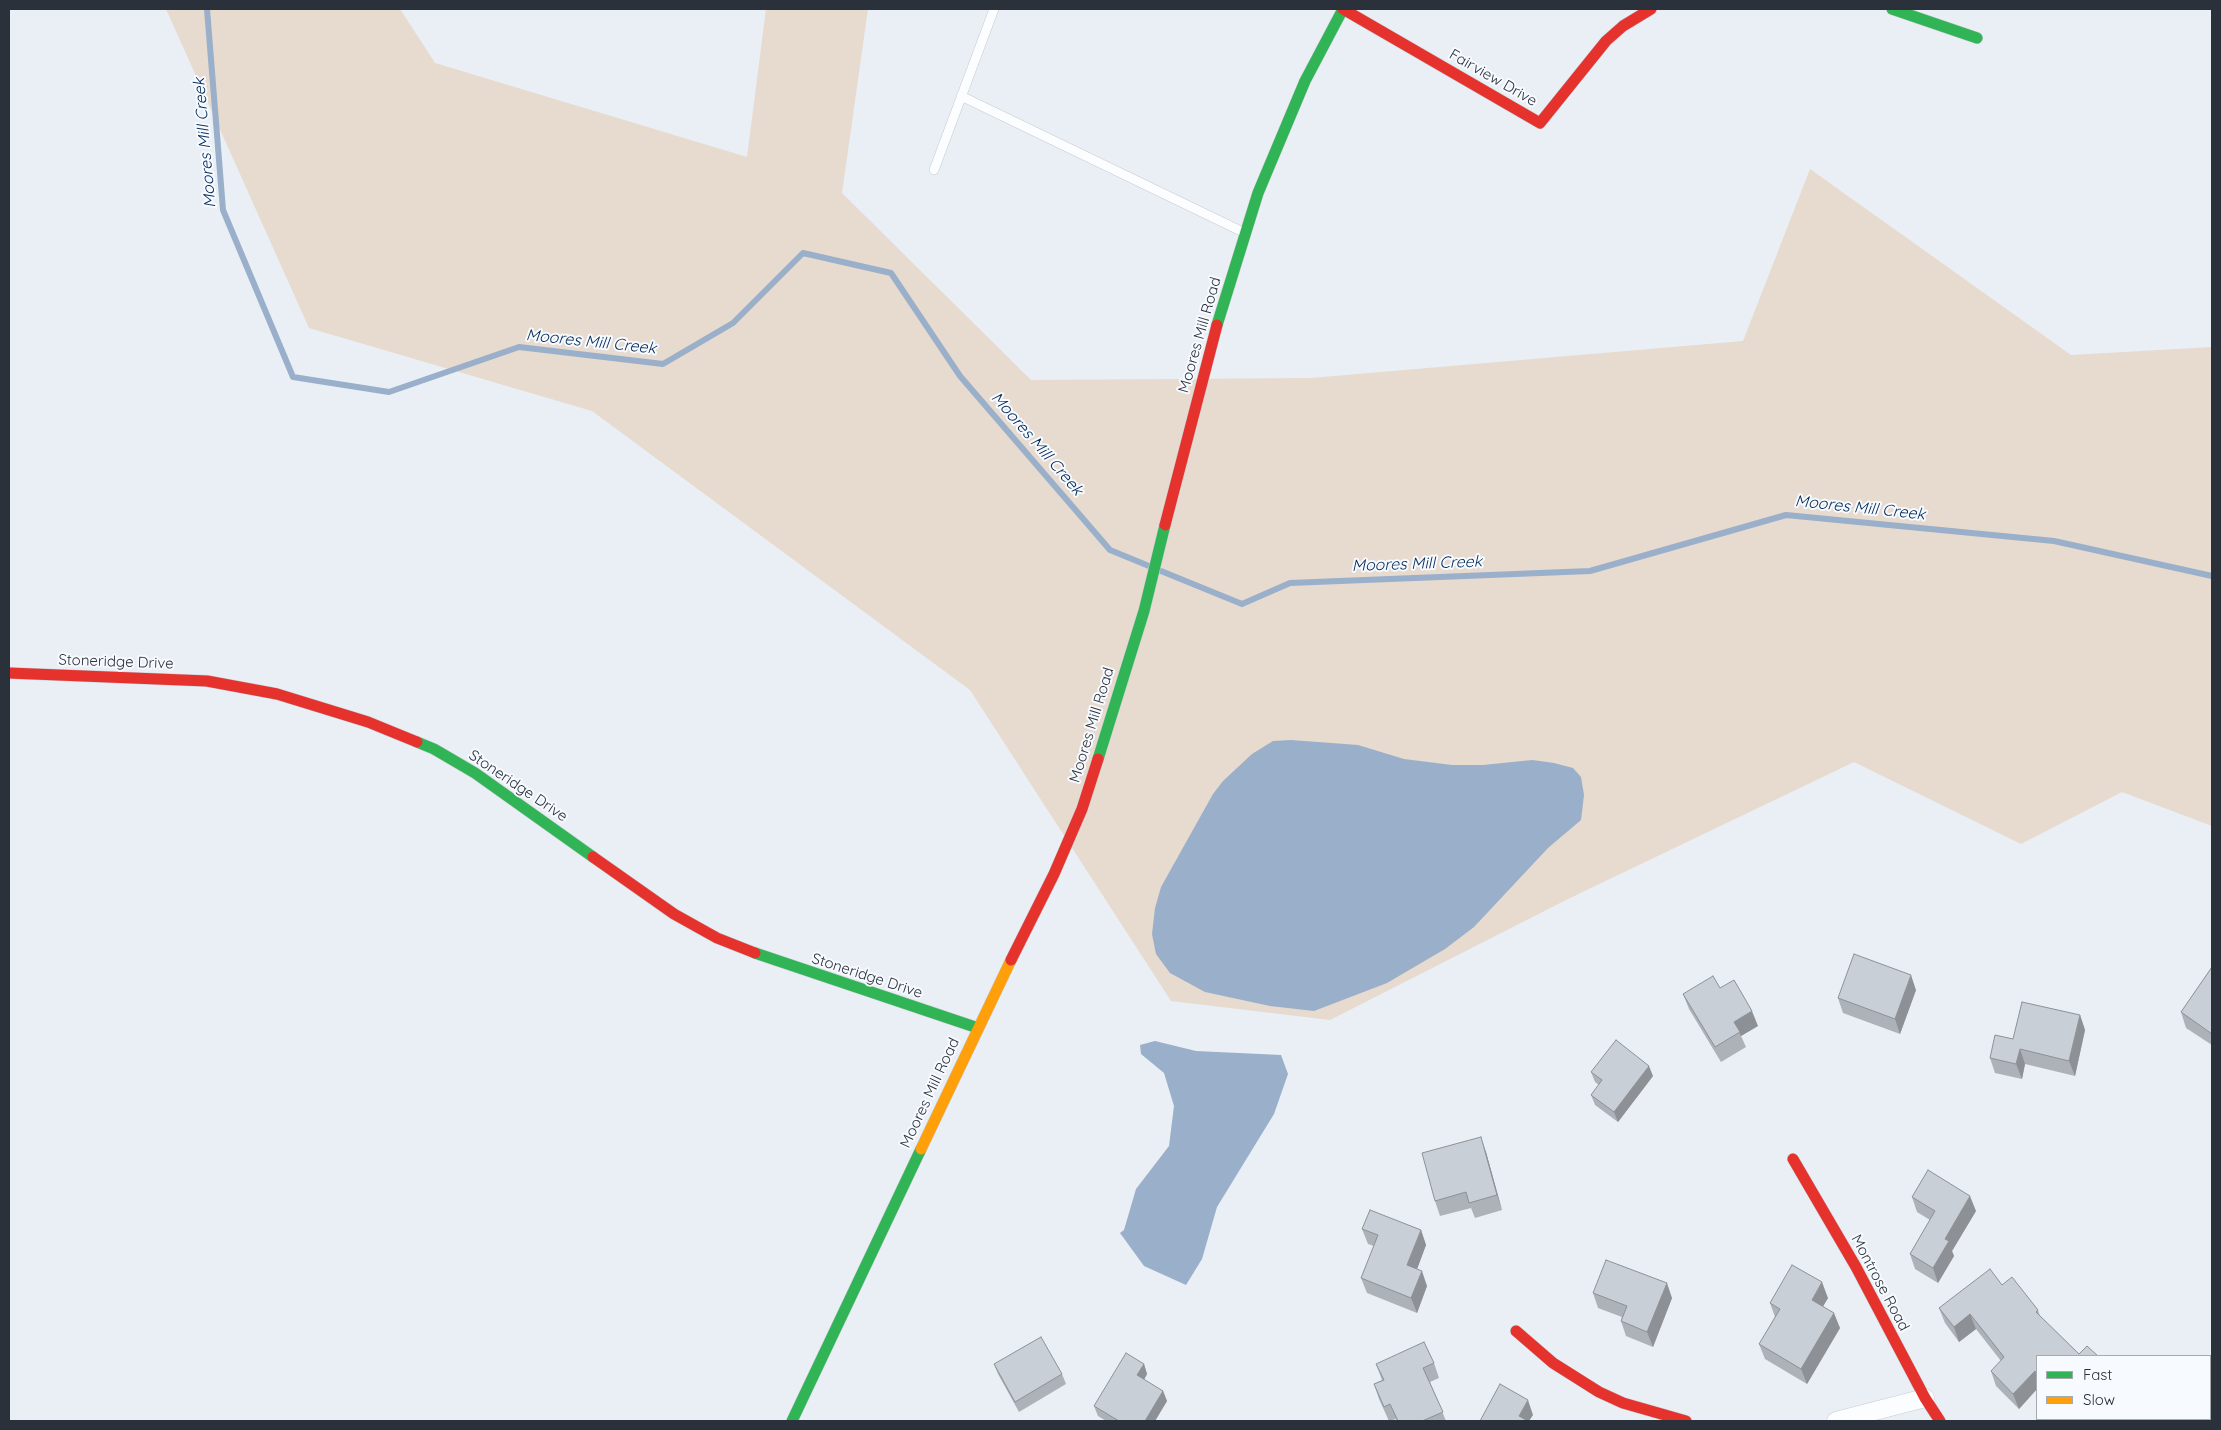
<!DOCTYPE html>
<style>
body{margin:0}
#map{position:relative;width:2221px;height:1430px;overflow:hidden;background:#e9eff5;font-family:Quicksand,sans-serif}
canvas{display:block}
.frame{position:absolute;inset:0;border:10px solid #2b313a;pointer-events:none}
.legend{position:absolute;left:2036px;top:1355px;width:175px;height:65px;box-sizing:border-box;background:#f7faff;border:1px solid #a5aab0;margin:0;padding:6px 9px;list-style:none;font-size:15px;color:#2b313a}
.legend li{display:flex;align-items:center;gap:10px;height:25px}
.legend b{width:25px;border:1px solid #a5aab0}
</style>
<div id="map">
<canvas width="2221" height="1430"></canvas>
<div class="frame"></div>
<ul class="legend">
<li><b style="height:6px;background:#30b455"></b>Fast</li>
<li><b style="height:6px;background:#ff9f0a"></b>Slow</li>
</ul>
</div>
<script>
const context = document.querySelector('canvas').getContext('2d');
context.lineJoin = 'round';
function fillPath(path, color) { context.fillStyle = color; context.fill(path, 'evenodd'); }
const shape = rows => new Path2D(rows.map(r => 'M' + r).join(''));
function stroke(path, color, width, dash) { context.strokeStyle = color; context.lineWidth = width; context.lineCap = dash ? 'butt' : 'round'; context.setLineDash(dash || []); context.stroke(path); }
function drawText(font, color, halo, rows, align = 'center') {
  context.font = font + ' Quicksand,sans-serif'; context.lineWidth = 4; context.setLineDash([]); context.textBaseline = 'middle'; context.strokeStyle = halo; context.fillStyle = color; for (const [text, x, y, turn = 0] of rows) {
    context.save(); context.translate(x, y); context.rotate((+turn || 0) * Math.PI / 180); context.textAlign = isNaN(turn) ? turn : align; if (halo) context.strokeText(text, 0, 0); context.fillText(text, 0, 0); context.restore();
  }
}
fillPath(shape([
 [166,9,400,9,435,63,747,157,766,9,868,9,842,193,1031,380,1311,378,1743,341,1810,169,2071,355,2212,347,2212,826,2122,792,2021,844,1854,762,1568,899,1330,1020,1171,1001,970,690,592,411,309,328]
]), '#e7dace');
fillPath(shape([
 [1291,740,1358,745,1404,759,1452,765,1483,765,1532,760,1554,763,1573,768,1581,777,1584,795,1581,820,1548,848,1474,927,1445,949,1387,983,1314,1011,1270,1006,1205,992,1170,973,1156,954,1152,934,1155,908,1161,887,1213,794,1223,781,1252,754,1273,741],
 [1155,1041,1196,1051,1281,1055,1288,1074,1274,1114,1217,1207,1202,1259,1186,1285,1144,1266,1120,1233,1124,1230,1136,1189,1169,1146,1174,1106,1164,1073,1141,1054,1140,1045]
]), '#99afca');
stroke(shape([
 [207,9,223,210,293,377,389,392,519,347,663,364,733,323,803,253,891,273,960,376,1110,550,1149,566],
 [1161,571,1242,604,1290,583,1590,571,1786,515,2054,541,2212,576]
]), '#99afca', 6);
const lane = shape([
 [961,96,1243,232],
 [934,170,994,9]
]);
const street = shape([
 [1836,1421,1925,1398]
]);
const fast = shape([
 [1892,9,1977,38],
 [1217,325,1258,193,1305,81,1343,9],
 [417,742,434,749,475,773,593,857],
 [1098,759,1144,611,1165,525],
 [755,953,978,1028],
 [792,1421,921,1149]
]);
const slow = shape([
 [921,1149,1011,960]
]);
const jam = shape([
 [1343,9,1540,123,1606,41,1623,26,1651,9],
 [1165,525,1217,325],
 [9,673,207,681,277,694,368,722,417,742],
 [593,857,674,914,717,938,755,953],
 [1011,960,1054,874,1082,809,1098,759],
 [1793,1159,1856,1267,1925,1398,1940,1421],
 [1516,1331,1553,1363,1599,1392,1623,1403,1686,1421]
]);
stroke(lane, '#c6ccd3', 10);
stroke(street, '#c6ccd3', 19);
stroke(fast, '#c6ccd3', 12);
stroke(slow, '#c6ccd3', 12);
stroke(jam, '#c6ccd3', 12);
stroke(lane, '#fcfdfe', 9);
stroke(street, '#fcfdfe', 18);
stroke(fast, '#30b455', 11);
stroke(slow, '#ff9f0a', 11);
stroke(jam, '#e5322d', 11);
fillPath(shape([
 [2212,967,2212,1045,2186,1028,2181,1012],
 [1720,988,1758,1026,1741,1036,1746,1047,1721,1062,1689,1009,1683,994],
 [1916,990,1900,1034,1843,1013,1838,998],
 [2080,1015,2085,1030,2075,1076,2025,1064,2022,1079,1995,1073,1990,1058,2013,1039],
 [1591,1072,1653,1076,1618,1122,1595,1105,1591,1095,1599,1085,1595,1082],
 [1486,1152,1502,1210,1475,1218,1471,1208,1440,1216,1435,1201],
 [1912,1197,1976,1211,1952,1251,1954,1256,1938,1283,1915,1269,1910,1254,1930,1220,1917,1212],
 [1362,1229,1421,1230,1426,1245,1417,1269,1427,1286,1417,1313,1367,1293,1361,1278,1374,1246,1368,1244],
 [2002,1285,2038,1310,2040,1316,2079,1354,2098,1356,2037,1356,2037,1389,2019,1409,1996,1386,1991,1371,2001,1361,1976,1329,1959,1342,1945,1323,1939,1308],
 [1593,1293,1672,1298,1653,1347,1626,1336,1621,1321,1622,1317,1598,1308],
 [1828,1298,1823,1306,1840,1328,1807,1384,1765,1359,1759,1344,1775,1317,1770,1303],
 [1434,1363,1439,1378,1430,1382,1446,1421,1397,1421,1396,1419,1389,1421,1379,1399,1374,1384,1382,1380,1376,1364],
 [994,1364,1062,1374,1066,1384,1019,1412,998,1374],
 [1144,1364,1147,1374,1144,1380,1163,1391,1167,1401,1155,1421,1106,1421,1098,1416,1094,1406]
]), '#adb2b8');
fillPath(shape([
 [1911,975,1916,990,1900,1034,1895,1019],
 [1752,1011,1758,1026,1741,1036,1734,1022],
 [2080,1015,2085,1030,2075,1076,2069,1061],
 [2020,1049,2025,1064,2022,1079,2016,1064],
 [1649,1066,1653,1076,1618,1122,1614,1112],
 [1481,1137,1486,1152,1502,1210,1497,1195],
 [1970,1196,1976,1211,1952,1251,1954,1256,1938,1283,1933,1268,1945,1239],
 [1421,1230,1426,1245,1413,1280,1407,1265],
 [1422,1271,1427,1286,1417,1313,1411,1298],
 [1822,1282,1828,1298,1818,1315,1812,1300],
 [1667,1283,1672,1298,1653,1347,1647,1332],
 [1834,1313,1840,1328,1807,1384,1801,1369],
 [1970,1314,1976,1329,1959,1342,1954,1327],
 [1144,1364,1147,1374,1140,1386,1137,1375],
 [2035,1371,2037,1377,2037,1389,2019,1409,2013,1394],
 [1163,1391,1167,1401,1155,1421,1145,1421],
 [1528,1400,1533,1415,1529,1421,1520,1421,1519,1416]
]), '#8d9196');
const building = shape([
 [1854,954,1911,975,1895,1019,1838,998,1854,954],
 [2212,967,2212,1034,2181,1012,2212,967],
 [1713,976,1720,988,1734,980,1752,1011,1734,1022,1740,1032,1715,1047,1683,994,1713,976],
 [2022,1002,2080,1015,2069,1061,2020,1049,2016,1064,1990,1058,1995,1035,2013,1039,2022,1002],
 [1616,1040,1649,1066,1614,1112,1591,1095,1602,1080,1591,1072,1616,1040],
 [1481,1137,1497,1195,1469,1203,1466,1192,1435,1201,1422,1153,1481,1137],
 [1928,1170,1970,1196,1945,1239,1949,1241,1933,1268,1910,1254,1935,1211,1912,1197,1928,1170],
 [1370,1210,1421,1230,1407,1265,1422,1271,1411,1298,1361,1278,1378,1235,1362,1229,1370,1210],
 [1606,1260,1667,1283,1647,1332,1621,1321,1627,1306,1593,1293,1606,1260],
 [1792,1265,1822,1282,1812,1300,1834,1313,1801,1369,1759,1344,1780,1309,1770,1303,1792,1265],
 [1990,1269,2002,1285,2012,1277,2038,1310,2036,1312,2079,1354,2087,1346,2098,1356,2037,1356,2037,1373,2035,1371,2013,1394,1991,1371,2004,1357,1970,1314,1954,1327,1939,1308,1990,1269],
 [1041,1337,1062,1374,1015,1402,994,1364,1041,1337],
 [1424,1342,1434,1363,1423,1368,1443,1412,1422,1421,1398,1421,1390,1404,1384,1407,1374,1384,1384,1380,1376,1364,1424,1342],
 [1126,1353,1144,1364,1137,1375,1163,1391,1145,1421,1119,1421,1094,1406,1126,1353],
 [1500,1384,1528,1400,1519,1416,1528,1421,1480,1421,1500,1384],
 [2099,1419,2102,1419,2104,1421,2096,1421,2099,1419]
]);
fillPath(building, '#c9cfd6');
stroke(building, '#8d9196', 1);
drawText('15px', '#2b313a', '#f7faff', [
 ["Fairview Drive",1493,78,30],
 ["Moores Mill Road",1200,335,-74],
 ["Stoneridge Drive",116,662,2],
 ["Moores Mill Road",1092,725,-73],
 ["Stoneridge Drive",518,786,34],
 ["Stoneridge Drive",867,976,18],
 ["Moores Mill Road",930,1093,-65],
 ["Montrose Road",1880,1283,62]
]);
drawText('italic 16px', '#002957', '#f7faff', [
 ["Moores Mill Creek",205,143,-95],
 ["Moores Mill Creek",591,342,6],
 ["Moores Mill Creek",1037,444,49],
 ["Moores Mill Creek",1860,508,6],
 ["Moores Mill Creek",1417,564,-2]
]);
</script>
